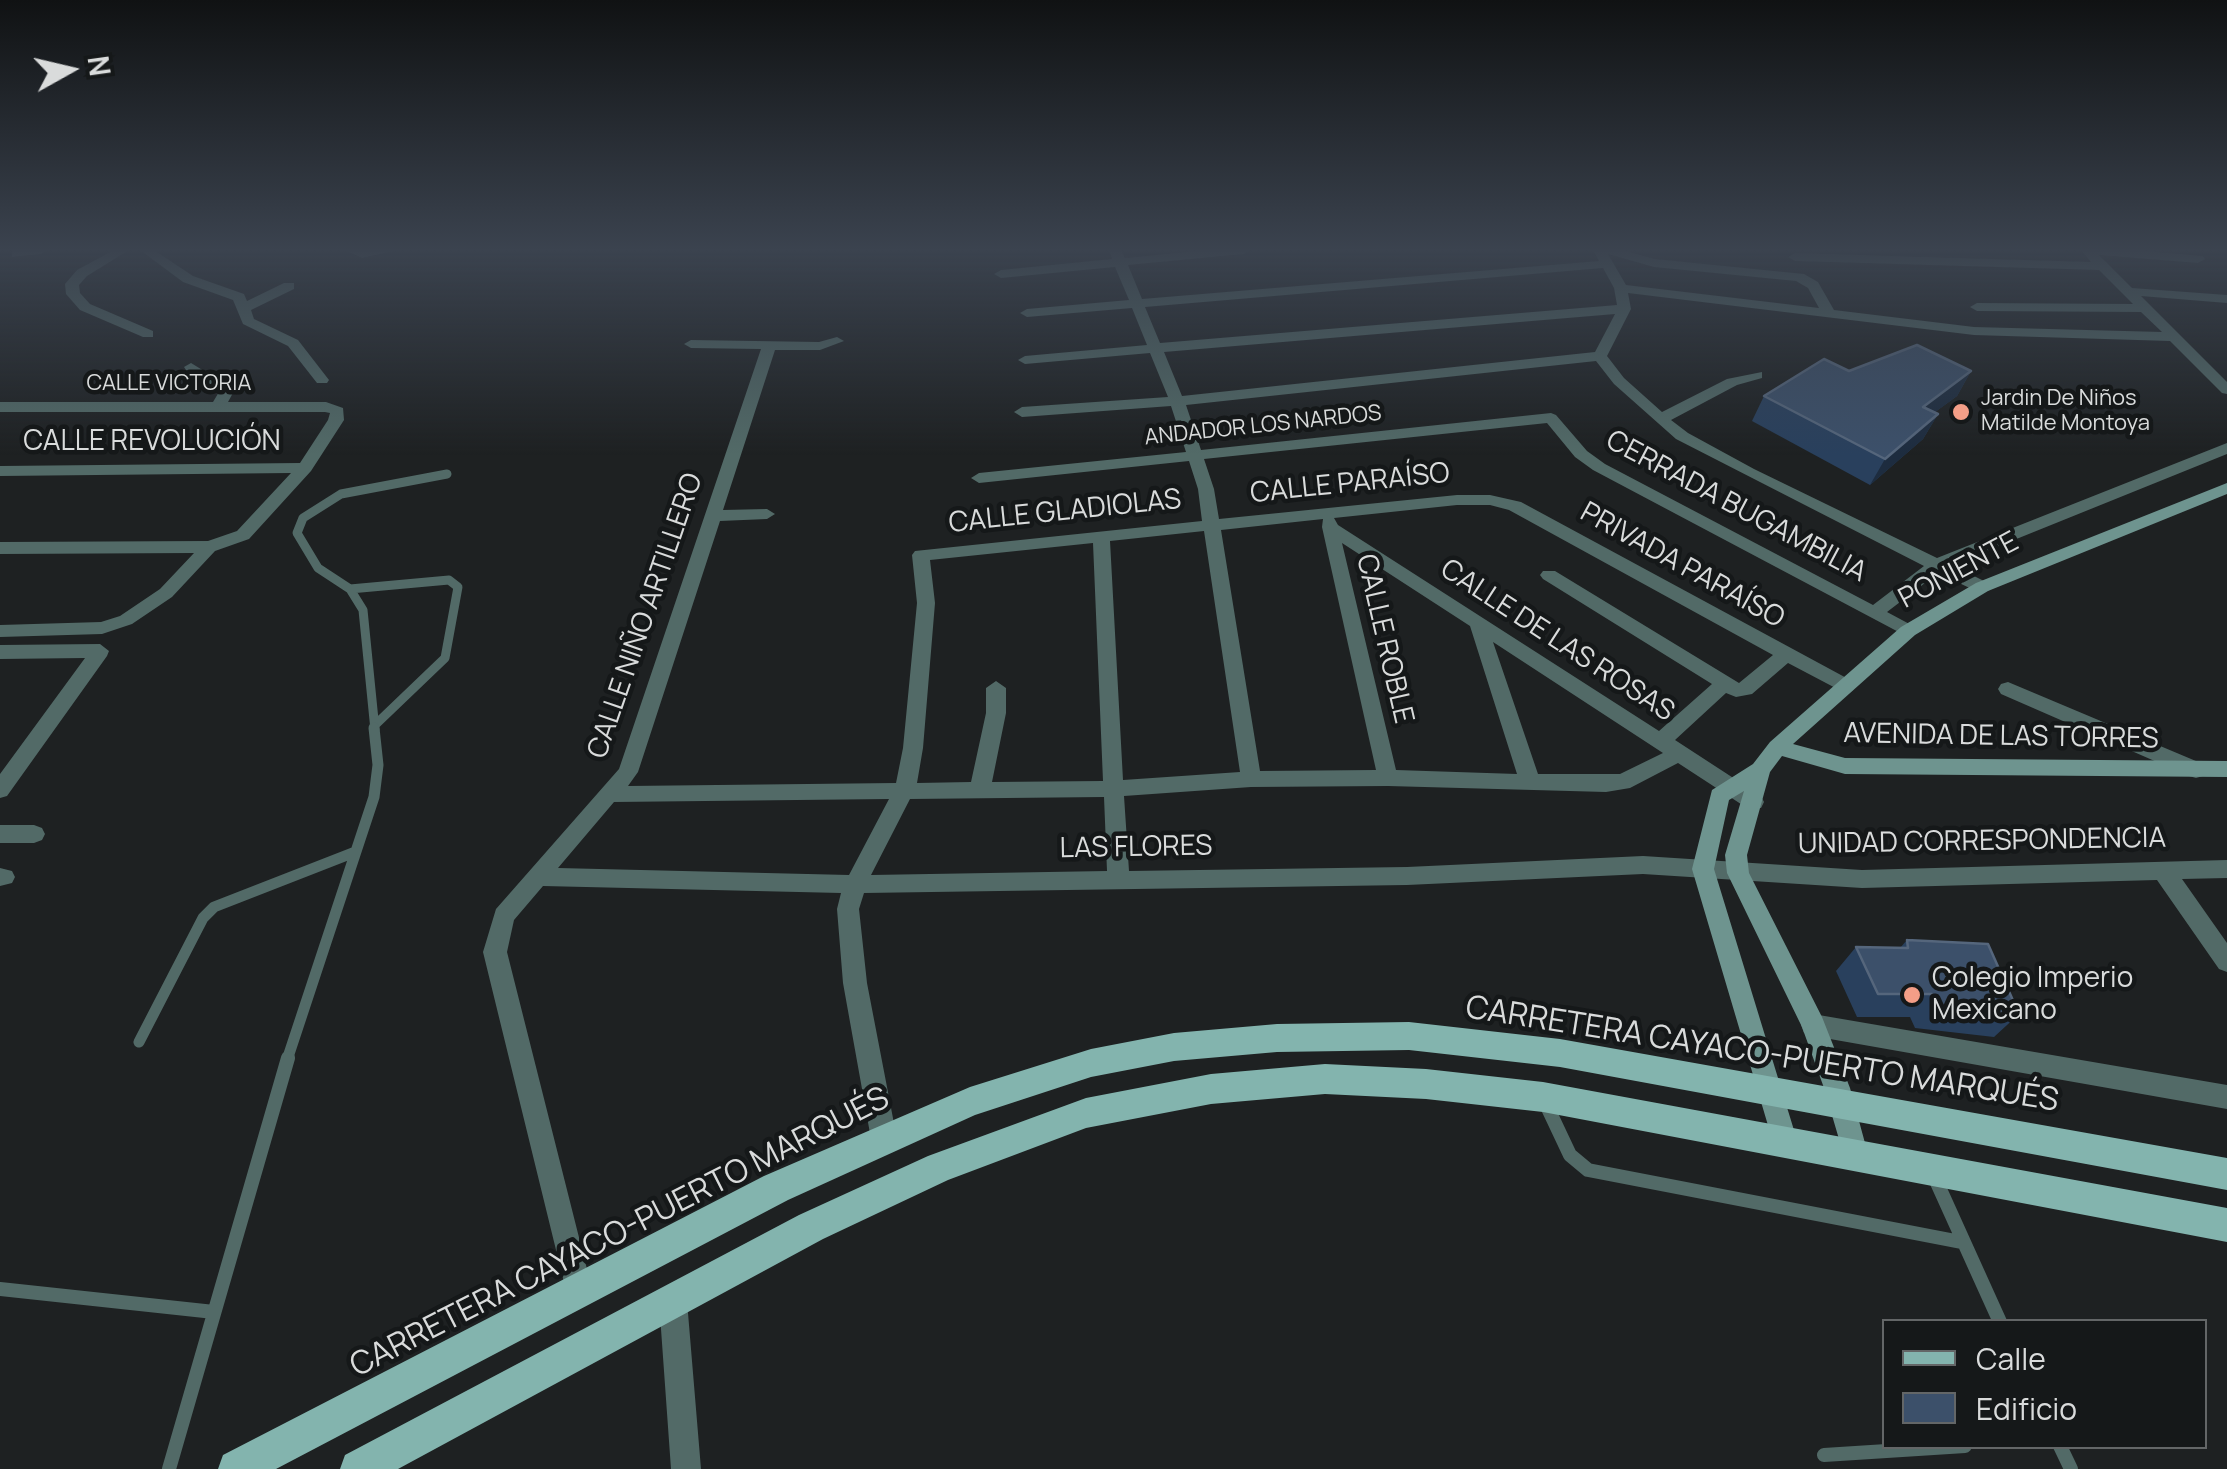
<!DOCTYPE html>
<meta charset="utf-8">
<style>
body{margin:0}
#map{position:relative;width:2227px;height:1469px;overflow:hidden;background:#1e2122;font-family:Manrope,sans-serif}
canvas{display:block}
.legend{position:absolute;left:1882px;top:1319px;width:325px;height:130px;box-sizing:border-box;background:#151819;border:2px solid #636667;margin:0;padding:12px 18px;list-style:none;font-size:30px;color:#d9dbdb}
.legend li{display:flex;align-items:center;gap:20px;height:50px}
.legend b{width:50px;border:2px solid #636667}
.north{position:absolute;left:20px;top:20px;width:100px;height:100px;-webkit-text-stroke:8px #151819;paint-order:stroke;rotate:82deg;font-size:28px;font-weight:700;line-height:40px;text-align:center;color:#d9dbdb}
.north::after{content:'';display:block;margin:auto;width:35px;height:45px;background:#d9dbdb;clip-path:polygon(50% 0,100% 100%,50% 72%,0 100%)}
</style>
<div id="map">
<canvas width="2227" height="1469"></canvas>
<ul class="legend">
<li><b style="height:12px;background:#83b4ae"></b>Calle</li>
<li><b style="height:28px;background:#3c506a"></b>Edificio</li>
</ul>
<div class="north">N</div>
</div>
<script>
const context = document.querySelector('canvas').getContext('2d');
context.lineJoin = 'round';
const shape = rows => new Path2D(rows.map(r => 'M' + r).join(''));
function stroke(path, color, width, dash) { context.strokeStyle = color; context.lineWidth = width; context.lineCap = dash ? 'butt' : 'round'; context.setLineDash(dash || []); context.stroke(path); }
function fillPath(path, color) { context.fillStyle = color; context.fill(path, 'evenodd'); }
function drawText(font, color, halo, rows, align = 'center') {
  context.font = font + ' Manrope,sans-serif'; context.lineWidth = 9; context.setLineDash([]); context.textBaseline = 'middle'; context.strokeStyle = halo; context.fillStyle = color; for (const [text, x, y, turn = 0] of rows) {
    context.save(); context.translate(x, y); context.rotate((+turn || 0) * Math.PI / 180); context.textAlign = isNaN(turn) ? turn : align; if (halo) context.strokeText(text, 0, 0); context.fillText(text, 0, 0); context.restore();
  }
}
stroke(shape([
 [350,589,449,580,458,587,445,658,374,726],
 [375,730,363,610,350,589,318,568,297,533,303,518,341,494,447,474]
]), '#526a67', 9);
stroke(shape([
 [139,1042,203,918,214,907,355,852],
 [287,1060,374,797,378,765,374,728]
]), '#526a67', 11);
stroke(shape([
 [1545,1102,1570,1155,1588,1170,1961,1242],
 [1934,1176,2000,1322],
 [0,1289,214,1312],
 [2060,1446,2071,1469],
 [1824,1455,1965,1446],
 [169,1469,288,1058]
]), '#526a67', 14);
fillPath(shape([
 [19,250,47,250,41,254,12,257,12,251,19,250],
 [114,250,129,250,87,276,79,285,80,293,90,304,153,331,153,337,143,337,80,310,66,294,65,284,77,270,114,250],
 [140,250,154,250,193,276,244,294,247,301,284,283,294,283,294,289,251,310,254,319,298,340,329,380,327,383,317,383,288,346,243,324,233,300,183,282,140,250],
 [345,250,398,250,362,258,345,250],
 [1109,250,1121,250,1125,258,1207,250,1250,250,1244,254,1128,265,1142,299,1599,261,1593,250,1622,250,1655,259,1804,274,1818,282,1834,310,1974,327,2162,332,2141,312,1977,311,1970,307,1977,303,2133,304,2099,270,1795,261,1788,257,1795,253,2091,262,2081,250,2132,250,2203,256,2205,259,2198,263,2099,255,2132,288,2227,295,2227,303,2141,296,2227,382,2227,394,2222,393,2170,341,1974,335,1628,293,1631,309,1607,356,1624,378,1662,412,1727,379,1762,372,1762,378,1737,385,1671,420,1688,433,1754,469,1937,558,2227,443,2227,454,1952,565,1988,583,1991,587,1988,591,1976,591,1938,573,1887,612,1915,627,1917,631,1908,637,1593,470,1575,457,1547,423,1204,459,1214,489,1219,519,1457,495,1490,495,1521,502,1852,681,1855,686,1852,691,1845,693,1788,663,1752,694,1736,697,1726,693,1675,740,1761,796,1764,802,1761,808,1747,808,1678,763,1630,788,1606,792,1388,786,1251,787,1124,796,1129,871,1407,867,1643,856,1862,870,2227,860,2227,878,2182,879,2227,943,2227,972,2219,969,2157,880,1862,888,1643,874,1407,885,864,893,859,909,867,983,897,1139,893,1148,884,1151,875,1148,871,1139,843,983,837,909,841,893,543,886,514,920,507,952,593,1293,589,1303,579,1307,569,1303,483,952,496,909,619,769,761,349,691,348,684,344,691,340,819,342,837,337,844,341,820,350,775,350,723,510,767,509,775,514,767,519,720,521,638,772,628,786,896,783,903,748,917,603,912,555,915,551,1202,521,1198,489,1189,461,979,483,971,478,979,473,1186,452,1171,406,1022,417,1014,412,1022,407,1168,397,1150,353,1025,364,1018,360,1025,356,1147,345,1132,308,1027,317,1020,313,1027,309,1129,300,1115,267,1001,278,994,274,1001,270,1112,259,1109,250],
 [1608,254,1654,267,1796,281,1808,288,1819,308,1626,285,1608,254],
 [1603,268,1614,288,1617,305,1160,343,1145,307,1603,268],
 [1615,314,1595,352,1182,396,1164,352,1615,314],
 [1596,361,1614,384,1676,439,1924,566,1873,605,1605,464,1587,451,1556,415,1551,413,1201,450,1186,405,1596,361],
 [1457,505,1490,505,1509,510,1773,655,1739,683,1555,571,1543,571,1540,575,1543,579,1712,684,1659,731,1338,525,1334,518,1457,505],
 [1323,519,1322,527,1376,770,1260,771,1221,530,1323,519],
 [1204,531,1240,772,1123,780,1110,541,1204,531],
 [1093,543,1103,781,992,782,1006,713,1006,688,996,681,986,688,986,713,971,782,917,783,923,748,935,603,930,560,1093,543],
 [1342,543,1470,626,1517,774,1396,770,1342,543],
 [1493,642,1663,753,1620,774,1538,774,1493,642],
 [1104,797,1107,871,871,875,910,799,1104,797],
 [889,799,849,875,558,868,614,802,889,799],
 [191,363,232,388,234,391,228,402,326,402,343,408,344,420,311,471,249,539,215,551,172,597,132,624,102,634,0,637,0,625,101,622,120,616,160,589,194,553,0,554,0,542,208,541,237,531,291,473,0,476,0,466,300,463,328,420,330,413,325,412,0,412,0,402,213,402,219,392,186,370,184,367,191,363],
 [100,644,109,651,107,656,7,796,0,798,0,774,85,658,0,659,0,645,100,644],
 [2008,682,2203,764,2206,770,2203,776,2196,778,2189,776,2001,694,1998,689,2001,684,2008,682],
 [0,825,34,825,42,828,45,834,42,840,34,843,0,843,0,825],
 [0,868,12,871,15,877,12,883,0,886,0,868],
 [1813,1014,2227,1085,2227,1109,1813,1036,1804,1033,1801,1025,1804,1017,1813,1014],
 [673,1287,683,1291,687,1301,701,1469,671,1469,659,1301,663,1291,673,1287]
]), '#526a67');
fillPath(shape([
 [2227,483,2227,494,1988,591,1915,635,1793,744,1845,758,2227,761,2227,777,1845,774,1782,756,1770,772,1747,855,1749,873,1822,1017,1850,1088,1868,1154,1864,1163,1855,1167,1846,1163,1824,1088,1802,1027,1727,873,1725,855,1744,791,1729,800,1714,869,1797,1140,1793,1149,1784,1153,1775,1149,1692,869,1712,790,1753,764,1770,742,1901,627,1976,583,2227,483]
]), '#6e948f');
fillPath(shape([
 [1409,1022,1560,1039,2227,1158,2227,1190,1560,1067,1409,1050,1277,1052,1174,1061,1091,1077,975,1115,788,1200,276,1469,218,1469,223,1455,764,1176,970,1087,1091,1049,1174,1033,1277,1024,1409,1022],
 [1325,1064,1426,1069,1543,1082,2227,1208,2227,1242,1543,1112,1426,1099,1325,1094,1211,1104,1086,1128,948,1180,823,1239,398,1469,340,1469,345,1455,799,1215,928,1156,1086,1098,1211,1074,1325,1064]
]), '#83b4ae');
fillPath(shape([
 [1849,371,1971,371,1957,396,1935,412,1938,414,1923,439,1870,485,1752,421,1764,396],
 [1907,940,2019,1014,1994,1037,1915,1028,1910,1017,1857,1017,1836,971,1856,947,1900,948]
]), '#29405d');
fillPath(shape([
 [1971,371,1957,396,1908,432,1923,407],
 [1938,414,1923,439,1870,485,1885,459]
]), '#1d2c3f');
const building = shape([
 [1917,345,1971,371,1923,407,1938,414,1885,459,1764,396,1824,359,1849,371,1917,345],
 [1907,940,1988,944,2019,1014,1937,1005,1932,994,1878,994,1856,947,1908,948,1907,940]
]);
fillPath(building, '#3c506a');
stroke(building, '#55667c', 2.5);
const sky = context.createLinearGradient(0, 0, 0, 455);
sky.addColorStop(0, '#101213');
sky.addColorStop(0.55, '#3b434f');
sky.addColorStop(1, '#3b434f00');
context.fillStyle = sky;
context.fillRect(0, 0, 2227, 455);
for (const [x, y, r, color] of [
 [1961,412,10,"#f49e87"],
 [1912,995,10,"#f49e87"]
]) { const dot = new Path2D(); dot.arc(x, y, r, 0, 2 * Math.PI); context.fillStyle = color; context.fill(dot); stroke(dot, '#151819', 4); }
drawText('22px', '#d9dbdb', '#151819', [
 ["CALLE VICTORIA",169,384],
 ["ANDADOR LOS NARDOS",1263,426,-6]
]);
drawText('22px', '#d9dbdb', '#151819', [
 ["Jardin De Niños",1981,399],
 ["Matilde Montoya",1981,424]
], 'left');
drawText('28px', '#d9dbdb', '#151819', [
 ["CALLE REVOLUCIÓN",152,442],
 ["CALLE PARAÍSO",1350,484,-6],
 ["CERRADA BUGAMBILIA",1736,507,28],
 ["CALLE GLADIOLAS",1065,512,-6],
 ["PRIVADA PARAÍSO",1682,566,29],
 ["PONIENTE",1959,571,-28],
 ["CALLE NIÑO ARTILLERO",646,616,-71],
 ["CALLE ROBLE",1384,639,77],
 ["CALLE DE LAS ROSAS",1557,641,33],
 ["AVENIDA DE LAS TORRES",2001,737,1],
 ["UNIDAD CORRESPONDENCIA",1982,842,-1],
 ["LAS FLORES",1136,848,-1]
]);
drawText('28px', '#d9dbdb', '#151819', [
 ["Colegio Imperio",1932,979],
 ["Mexicano",1932,1011]
], 'left');
drawText('32px', '#d9dbdb', '#151819', [
 ["CARRETERA CAYACO-PUERTO MARQUÉS",1762,1055,9],
 ["CARRETERA CAYACO-PUERTO MARQUÉS",620,1233,-27]
]);
</script>
